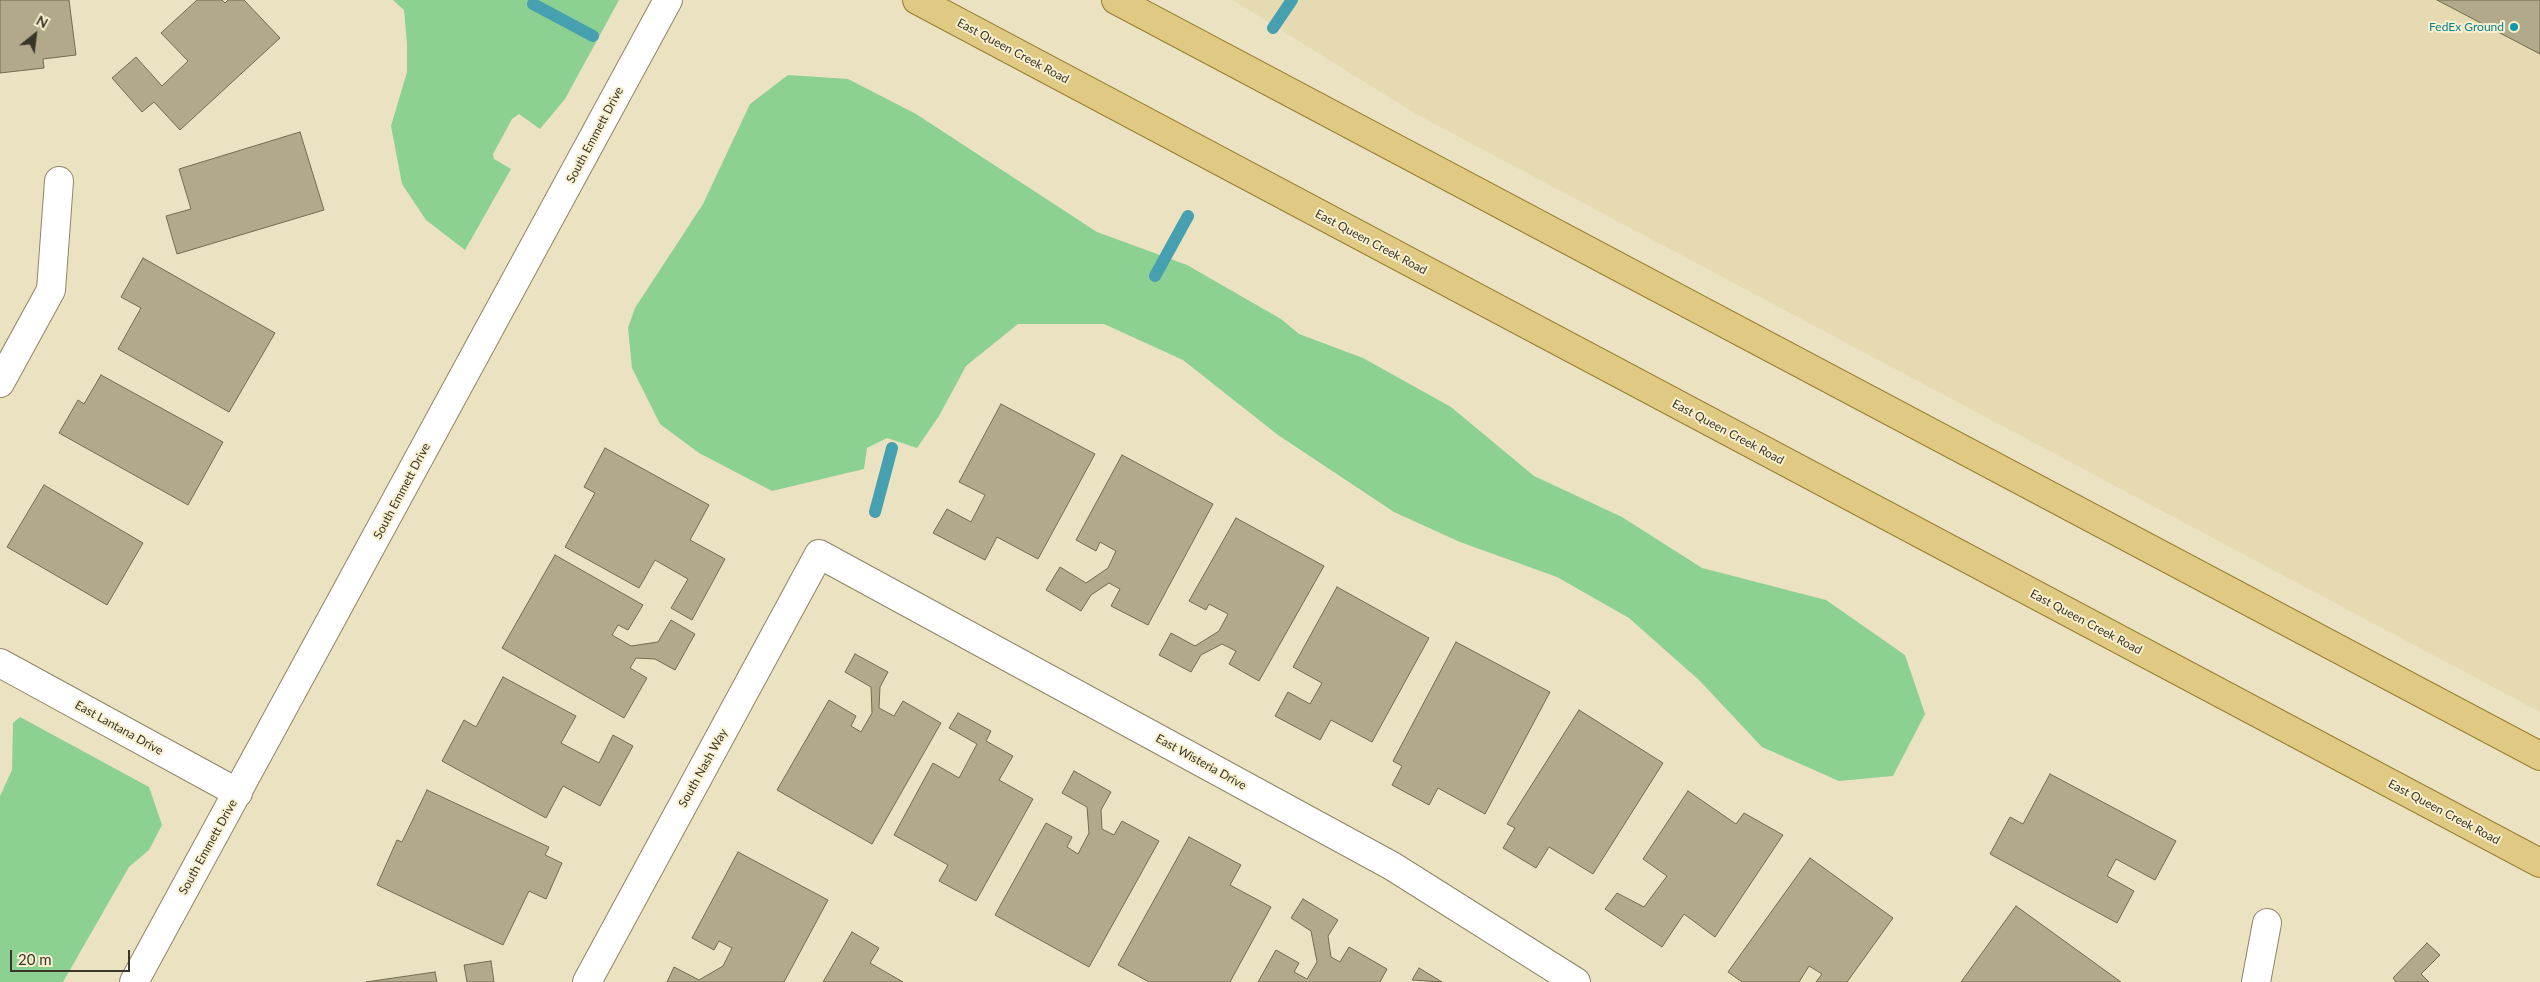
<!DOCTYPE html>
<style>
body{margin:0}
#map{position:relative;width:2540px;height:982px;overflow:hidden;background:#ebe2c2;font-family:Lato,sans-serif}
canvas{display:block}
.north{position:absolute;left:10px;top:10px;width:50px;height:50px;-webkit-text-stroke:4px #f8f0cf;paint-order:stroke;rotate:29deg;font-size:14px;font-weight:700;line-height:20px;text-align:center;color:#393629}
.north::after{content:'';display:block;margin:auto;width:18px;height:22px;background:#393629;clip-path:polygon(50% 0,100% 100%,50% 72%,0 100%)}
.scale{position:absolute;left:10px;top:950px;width:120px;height:22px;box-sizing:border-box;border:2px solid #393629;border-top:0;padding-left:6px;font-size:15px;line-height:18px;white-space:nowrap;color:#393629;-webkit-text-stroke:4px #f8f0cf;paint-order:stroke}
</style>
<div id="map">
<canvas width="2540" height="982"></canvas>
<div class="north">N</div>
<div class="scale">20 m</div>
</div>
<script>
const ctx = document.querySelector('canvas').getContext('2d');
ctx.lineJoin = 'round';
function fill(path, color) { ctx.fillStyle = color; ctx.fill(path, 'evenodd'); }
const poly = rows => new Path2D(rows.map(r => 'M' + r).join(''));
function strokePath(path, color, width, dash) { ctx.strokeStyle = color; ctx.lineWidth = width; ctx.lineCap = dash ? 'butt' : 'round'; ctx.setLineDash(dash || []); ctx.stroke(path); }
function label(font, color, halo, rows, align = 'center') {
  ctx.font = font + ' Lato,sans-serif'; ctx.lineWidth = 4; ctx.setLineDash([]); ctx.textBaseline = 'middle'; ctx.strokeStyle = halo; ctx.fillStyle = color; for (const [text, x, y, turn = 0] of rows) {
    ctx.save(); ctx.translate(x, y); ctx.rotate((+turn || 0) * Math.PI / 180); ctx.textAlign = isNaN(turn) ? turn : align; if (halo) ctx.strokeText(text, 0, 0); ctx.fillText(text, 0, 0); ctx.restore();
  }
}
fill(poly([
 [1233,0,2540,0,2540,712,1416,114]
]), '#e5dab2');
fill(poly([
 [393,0,619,0,565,99,540,129,519,114,512,119,493,154,494,159,511,169,465,250,426,220,402,184,391,126,407,72,407,43,404,10],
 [788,75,848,79,916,114,1097,232,1187,265,1281,319,1299,334,1363,358,1451,407,1534,476,1622,517,1702,568,1826,600,1905,655,1925,714,1893,776,1839,781,1762,747,1699,680,1629,618,1557,577,1460,542,1394,512,1278,435,1183,360,1104,324,1018,324,966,366,939,416,917,448,887,438,867,448,864,469,772,491,699,453,660,424,632,368,628,328,635,308,703,204,750,104],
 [20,717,149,787,162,825,149,850,129,867,63,982,0,982,0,796,12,770,13,723]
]), '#8cd092');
strokePath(poly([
 [533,4,593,36],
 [1273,28,1292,0],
 [1155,276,1188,216],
 [875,512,892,448]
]), '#47a0b0', 12);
const building = poly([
 [0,0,69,0,76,55,43,59,44,68,0,73,0,0],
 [197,0,222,0,225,3,228,0,244,0,280,38,180,130,154,102,142,112,112,78,136,57,162,86,188,61,161,33,197,0],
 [2437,0,2540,0,2540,54,2437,0],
 [300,132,324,210,177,254,166,216,191,209,179,169,300,132],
 [143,258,275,333,229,412,118,349,141,308,121,297,143,258],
 [101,375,223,442,188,505,59,433,78,400,84,404,101,375],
 [1001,404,1095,454,1038,559,997,537,985,560,933,533,947,509,971,522,985,495,959,482,1001,404],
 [605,448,709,505,690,540,725,559,692,620,671,608,688,579,655,560,639,588,565,547,595,493,584,487,605,448],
 [1122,455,1213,504,1148,625,1111,606,1120,589,1109,583,1091,595,1081,611,1046,590,1060,567,1086,583,1108,568,1116,551,1100,542,1096,551,1076,540,1122,455],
 [44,485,143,543,107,605,7,547,44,485],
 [1236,518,1324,566,1259,681,1229,664,1236,651,1222,644,1201,655,1191,672,1159,655,1171,633,1195,646,1219,631,1228,614,1209,604,1206,610,1189,601,1236,518],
 [555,555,643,605,628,630,618,625,612,635,631,646,658,642,671,620,695,634,675,670,655,659,636,658,630,668,647,678,624,718,502,648,555,555],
 [1337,587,1429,638,1372,742,1331,720,1320,740,1275,716,1288,692,1310,704,1322,683,1293,667,1337,587],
 [1456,642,1550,692,1485,814,1438,788,1429,805,1392,785,1402,766,1393,761,1456,642],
 [855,654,888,672,880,687,879,708,894,716,903,701,941,723,872,844,777,790,829,700,856,716,851,726,861,732,872,713,871,687,845,672,855,654],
 [503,677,576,716,561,743,599,763,613,735,633,746,600,806,563,786,546,818,442,761,464,720,476,727,503,677],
 [1579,710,1663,763,1593,874,1549,847,1536,868,1503,848,1515,828,1507,824,1579,710],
 [958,713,991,731,986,741,1013,756,999,780,1033,799,976,901,939,881,948,865,894,835,933,763,959,778,977,744,949,728,958,713],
 [1074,771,1111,792,1101,810,1102,829,1114,835,1122,821,1159,841,1089,967,995,915,1046,823,1072,837,1067,847,1078,854,1089,833,1087,807,1062,793,1074,771],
 [2050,774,2176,841,2155,880,2116,859,2107,876,2134,891,2117,923,1990,854,2010,817,2023,824,2050,774],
 [427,790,549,847,545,855,562,863,546,899,529,891,503,945,377,885,397,840,402,842,427,790],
 [1688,791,1736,824,1744,813,1783,835,1715,937,1684,914,1662,947,1605,909,1617,893,1644,907,1667,876,1643,859,1688,791],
 [1189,837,1241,865,1230,885,1271,907,1230,982,1149,982,1118,965,1189,837],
 [738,852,828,900,784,982,667,982,674,967,699,980,723,966,732,948,719,941,714,950,692,938,738,852],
 [1810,858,1893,918,1847,982,1816,982,1822,974,1809,966,1799,982,1742,982,1728,972,1810,858],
 [1303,899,1338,920,1328,936,1331,957,1340,962,1349,947,1387,969,1380,982,1258,982,1276,950,1299,963,1294,972,1307,979,1317,962,1311,931,1291,918,1303,899],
 [2016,906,2121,982,1961,982,2016,906],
 [852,932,879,948,870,963,903,982,823,982,852,932],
 [2427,943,2440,955,2421,974,2429,982,2396,982,2393,978,2427,943],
 [491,961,494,982,467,982,464,965,491,961],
 [1419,968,1442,982,1412,980,1419,968],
 [435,972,437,982,366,982,435,972]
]);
fill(building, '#b1a98a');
strokePath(building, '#736b4e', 1);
const minor = poly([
 [0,383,51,290,59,181],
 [0,663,238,793],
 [134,982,668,0],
 [587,982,819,554,1392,866,1576,982],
 [2256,982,2267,923]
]);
const primary = poly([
 [917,0,2540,863],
 [1116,0,2540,756]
]);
strokePath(minor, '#8d8567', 30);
strokePath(primary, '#977e2e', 30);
strokePath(minor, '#fff', 28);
strokePath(primary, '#dfc983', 28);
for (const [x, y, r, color] of [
 [2514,27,5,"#0f9aa8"]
]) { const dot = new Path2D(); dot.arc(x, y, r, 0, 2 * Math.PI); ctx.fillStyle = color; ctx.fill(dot); strokePath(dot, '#f8f0cf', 2); }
label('12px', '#0d838f', '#f8f0cf', [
 ["FedEx Ground",2504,27]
], 'right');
label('12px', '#393629', '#f8f0cf', [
 ["East Queen Creek Road",1013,51,28],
 ["South Emmett Drive",595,135,-62],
 ["East Queen Creek Road",1371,242,28],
 ["East Queen Creek Road",1728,432,28],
 ["South Emmett Drive",402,491,-62],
 ["East Queen Creek Road",2086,622,28],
 ["East Lantana Drive",119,728,29],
 ["East Wisteria Drive",1201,762,29],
 ["South Nash Way",703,768,-61],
 ["East Queen Creek Road",2444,812,28],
 ["South Emmett Drive",208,847,-61]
]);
</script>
